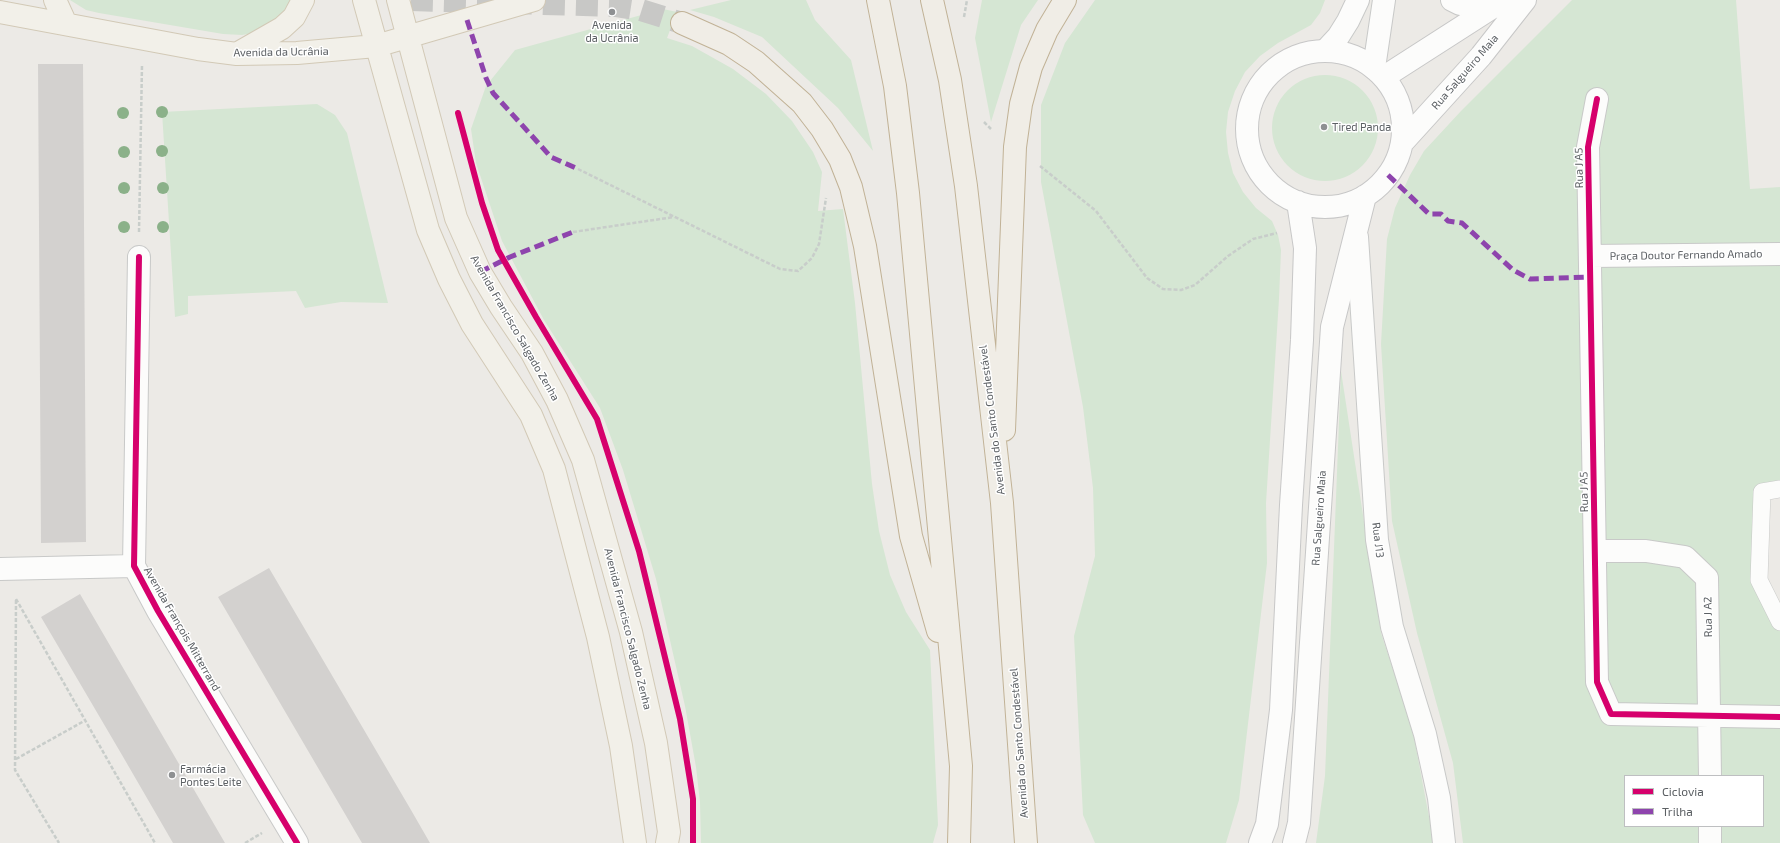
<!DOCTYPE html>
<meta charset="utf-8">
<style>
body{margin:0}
#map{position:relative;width:1780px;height:843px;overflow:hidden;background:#eceae6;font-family:"Exo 2",sans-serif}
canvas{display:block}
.legend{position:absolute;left:1624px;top:775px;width:140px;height:52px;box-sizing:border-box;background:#fff;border:1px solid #bebfc1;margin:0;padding:5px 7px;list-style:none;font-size:12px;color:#5c6064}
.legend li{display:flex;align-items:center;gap:8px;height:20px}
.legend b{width:20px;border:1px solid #bebfc1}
</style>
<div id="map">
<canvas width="1780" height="843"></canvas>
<ul class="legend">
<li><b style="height:5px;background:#d6006c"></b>Ciclovia</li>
<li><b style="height:5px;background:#8e44ad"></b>Trilha</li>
</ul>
</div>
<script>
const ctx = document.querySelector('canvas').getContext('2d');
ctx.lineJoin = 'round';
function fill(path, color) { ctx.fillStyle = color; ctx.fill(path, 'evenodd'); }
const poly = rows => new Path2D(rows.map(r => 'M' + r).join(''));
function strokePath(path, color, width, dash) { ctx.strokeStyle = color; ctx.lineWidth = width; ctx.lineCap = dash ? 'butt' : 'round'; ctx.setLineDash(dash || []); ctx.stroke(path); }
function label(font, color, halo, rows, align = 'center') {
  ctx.font = font + ' "Exo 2",sans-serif'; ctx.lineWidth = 3; ctx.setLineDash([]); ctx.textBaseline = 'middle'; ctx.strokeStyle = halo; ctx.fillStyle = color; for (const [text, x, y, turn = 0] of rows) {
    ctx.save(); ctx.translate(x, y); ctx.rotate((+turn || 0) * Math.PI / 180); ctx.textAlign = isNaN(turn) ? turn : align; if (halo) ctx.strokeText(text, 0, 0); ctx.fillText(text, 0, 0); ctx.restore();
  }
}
fill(poly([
 [70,0,290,0,287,8,275,21,259,32,242,35,223,34,99,13,86,10],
 [731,0,806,0,815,20,851,60,873,151,838,108,762,37,714,17,690,10],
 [982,0,1038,0,1021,25,991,122,975,38],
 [1095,0,1325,0,1320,13,1311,25,1278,43,1260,56,1245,72,1235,91,1228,112,1226,132,1228,153,1233,173,1243,192,1256,208,1272,221,1278,235,1281,250,1279,299,1266,503,1267,563,1239,800,1226,843,1095,843,1083,815,1074,636,1095,556,1093,488,1083,407,1041,182,1041,105,1065,43],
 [1572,0,1736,0,1750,189,1780,187,1780,489,1762,492,1759,580,1780,622,1780,843,1463,843,1453,763,1417,633,1392,521,1381,344,1387,239,1395,208,1410,175,1424,151,1461,111],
 [1625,776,1763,776,1763,826,1625,826],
 [663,9,677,12,667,38,692,46,733,69,766,94,792,121,813,152,822,172,818,211,843,209,855,303,872,484,879,531,890,575,906,612,930,650,938,825,933,843,701,843,700,802,696,767,685,706,656,579,623,470,600,408,544,320,502,241,476,163,471,129,486,86,515,50],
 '1272 128a53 53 0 1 1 106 0a53 53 0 1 1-106 0Z',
 [317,104,335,115,347,133,388,303,341,302,305,308,296,291,188,296,188,314,175,317,162,112],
 [1341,371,1381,633,1412,727,1434,843,1316,843,1325,776]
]), '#d5e6d3');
fill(poly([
 [38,64,83,64,86,542,41,543],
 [269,568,411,810,430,843,362,843,218,597],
 [80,594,161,733,225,843,173,843,122,755,41,617]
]), '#d3d1cf');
strokePath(poly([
 [411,0,615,6,641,10,682,23]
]), '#c8c8c6', 22, [22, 11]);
const service = poly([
 [1780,489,1762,492,1759,580,1780,622]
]);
const minor = poly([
 [1597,99,1588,147,1597,682,1611,714,1780,717],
 [1591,256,1780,254],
 [139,257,134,566,158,611,297,843],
 [1595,551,1646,551,1685,557,1707,578,1710,776],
 [0,569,134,566],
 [1710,826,1710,843]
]);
const tertiary = poly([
 [1452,0,1460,4,1500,2],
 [1325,51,1338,37,1348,21,1358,0],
 [1374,68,1384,0],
 [1357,237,1377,540,1392,627,1425,734,1439,798,1444,843]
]);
const secondary = poly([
 '1247 129a78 78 0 1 1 156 0a78 78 0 1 1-156 0Z',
 [1384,77,1504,0],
 [1402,143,1481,56,1525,0],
 [1260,843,1267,824,1281,710,1291,505,1302,340,1305,248,1298,202],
 [1294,843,1299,823,1332,327,1365,196]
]);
const primary = poly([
 [55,0,66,24],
 [364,0,428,230,449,279,472,324,531,415,554,469,598,637,621,746,635,843],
 [398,0,456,218,480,272,501,307,532,353,557,400,583,460,631,632,656,743,669,832,667,843],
 [0,12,198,49,237,54,297,53,376,46,534,0],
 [240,52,282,28,294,17,303,0]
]);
const trunk = poly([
 [878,0,895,86,908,193,961,766,959,843],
 [932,0,950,80,966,186,1002,503,1026,843],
 [682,23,729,44,756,62,802,103,822,129,840,159,851,187,865,246,911,536,938,631],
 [1004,430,1015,147,1021,104,1031,67,1047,30,1065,0]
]);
strokePath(service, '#c8c9c8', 18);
strokePath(minor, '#c8c9c8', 24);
strokePath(tertiary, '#c8c9c8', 24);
strokePath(secondary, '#c7c7c7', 24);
strokePath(primary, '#d2c9b6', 24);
strokePath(trunk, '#c1b296', 24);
strokePath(poly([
 [964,17,967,0],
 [984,122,991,129],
 [1040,166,1096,211,1147,278,1163,289,1181,290,1195,285,1228,256,1253,239,1277,233],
 [578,169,780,269,798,271,812,258,819,244,826,198],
 [139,232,142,65],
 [573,232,674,217],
 [16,599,155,843],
 [16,600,15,770,59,843],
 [16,759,86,720],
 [245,843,262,833]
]), '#c8cdca', 2.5, [4, 2]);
strokePath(service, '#fcfcfb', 17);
strokePath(minor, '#fcfcfb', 22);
strokePath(tertiary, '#fcfcfb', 22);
strokePath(secondary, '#fcfcfb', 22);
strokePath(primary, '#f2f0e9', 22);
strokePath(trunk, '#f0ede6', 22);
strokePath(poly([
 [467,20,486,78,493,93,551,157,578,169],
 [1388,175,1429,214,1441,214,1448,221,1462,223,1513,270,1530,279,1592,277],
 [480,272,510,257,573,232]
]), '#8e44ad', 5, [10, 5]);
strokePath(poly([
 [1597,99,1588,147,1597,682,1611,714,1780,717],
 [458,113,482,203,498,250,536,317,597,419,639,551,680,719,693,799,693,843],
 [139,257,134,566,158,611,297,843]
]), '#d6006c', 6);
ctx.fillStyle = '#8bb189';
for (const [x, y] of [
 [162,112],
 [123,113],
 [162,151],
 [124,152],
 [124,188],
 [163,188],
 [124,227],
 [163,227]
]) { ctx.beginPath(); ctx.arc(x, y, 6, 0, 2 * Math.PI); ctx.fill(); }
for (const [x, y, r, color] of [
 [612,12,4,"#8e9092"],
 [1324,127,4,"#8e9092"],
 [172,775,4,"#8e9092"]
]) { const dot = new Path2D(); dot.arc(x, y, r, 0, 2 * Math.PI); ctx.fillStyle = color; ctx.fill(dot); strokePath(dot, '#fff', 1.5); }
label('11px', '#5c6064', '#fff', [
 ["Avenida",612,25,"center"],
 ["da Ucrânia",612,38,"center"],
 ["Tired Panda",1332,127],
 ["Farmácia",180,769],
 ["Pontes Leite",180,782]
], 'left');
label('11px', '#5c6064', '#fff', [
 ["Avenida da Ucrânia",281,52,-1],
 ["Rua Salgueiro Maia",1465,72,-49],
 ["Rua J A5",1579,168,-91],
 ["Praça Doutor Fernando Amado",1686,255,-1],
 ["Avenida Francisco Salgado Zenha",515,328,60],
 ["Avenida do Santo Condestável",992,420,-97],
 ["Rua J A5",1584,492,-91],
 ["Rua Salgueiro Maia",1319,518,-86],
 ["Rua J13",1378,540,83],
 ["Rua J A2",1708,617,-91],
 ["Avenida François Mitterrand",182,629,60],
 ["Avenida Francisco Salgado Zenha",628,629,76],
 ["Avenida do Santo Condestável",1019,743,-94]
]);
</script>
